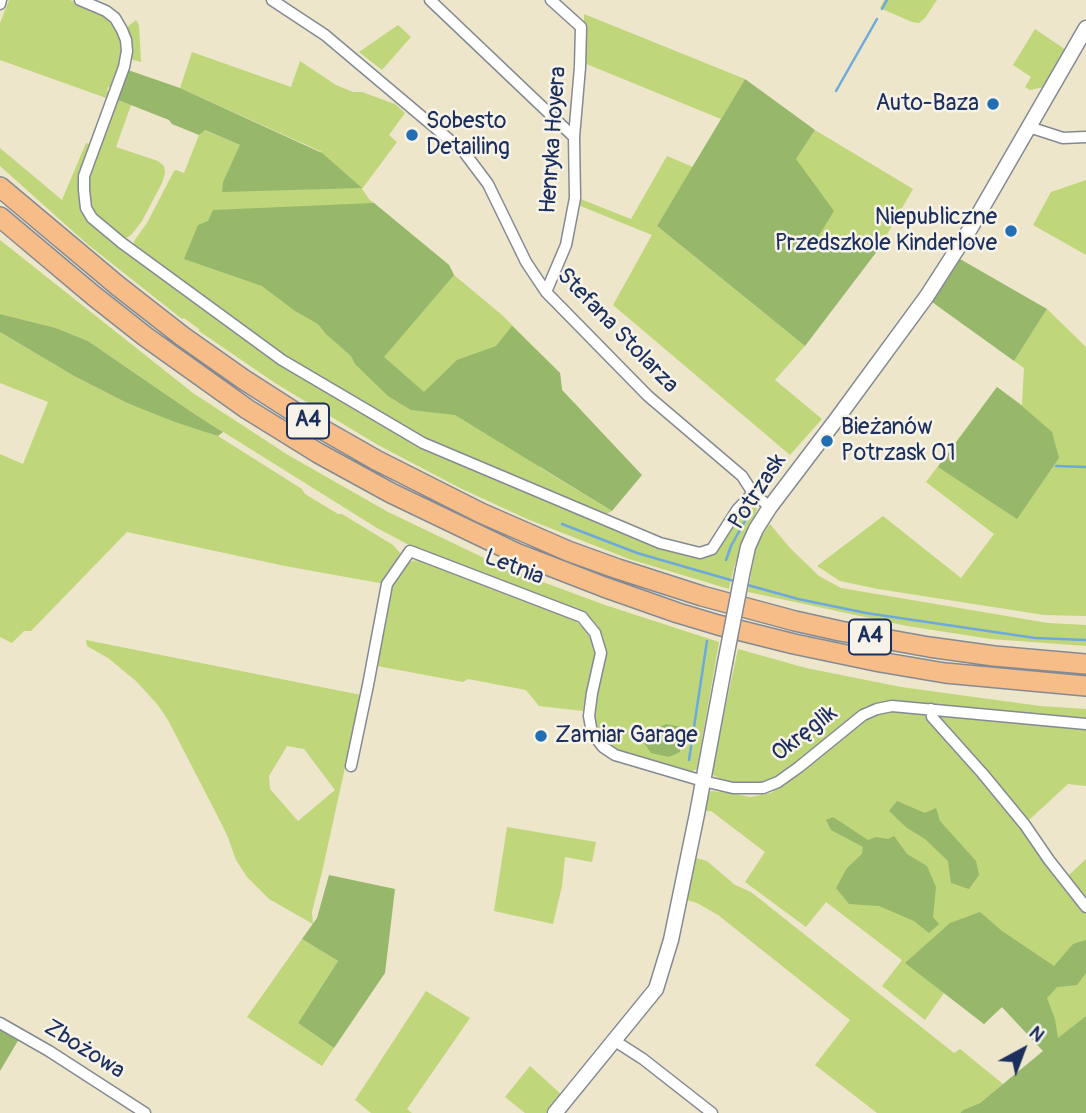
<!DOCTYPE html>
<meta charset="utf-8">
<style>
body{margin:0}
#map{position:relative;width:1086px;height:1113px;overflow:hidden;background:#ede6ca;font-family:Pangolin,sans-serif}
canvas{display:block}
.north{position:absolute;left:988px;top:1015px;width:70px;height:70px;-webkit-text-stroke:5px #f7f3e8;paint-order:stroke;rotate:41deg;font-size:19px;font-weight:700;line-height:28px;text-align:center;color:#1b2f5e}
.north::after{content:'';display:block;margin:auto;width:24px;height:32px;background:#1b2f5e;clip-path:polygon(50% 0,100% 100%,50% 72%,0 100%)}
</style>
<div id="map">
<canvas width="1086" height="1113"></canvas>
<div class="north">N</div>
</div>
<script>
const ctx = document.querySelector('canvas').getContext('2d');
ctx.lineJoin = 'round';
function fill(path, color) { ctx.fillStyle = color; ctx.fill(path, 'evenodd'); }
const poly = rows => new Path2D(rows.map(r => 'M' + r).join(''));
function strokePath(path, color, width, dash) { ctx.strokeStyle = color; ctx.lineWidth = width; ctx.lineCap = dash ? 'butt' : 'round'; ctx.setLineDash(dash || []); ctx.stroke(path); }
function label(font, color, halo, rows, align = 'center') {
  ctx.font = font + ' Pangolin,sans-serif'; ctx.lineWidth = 5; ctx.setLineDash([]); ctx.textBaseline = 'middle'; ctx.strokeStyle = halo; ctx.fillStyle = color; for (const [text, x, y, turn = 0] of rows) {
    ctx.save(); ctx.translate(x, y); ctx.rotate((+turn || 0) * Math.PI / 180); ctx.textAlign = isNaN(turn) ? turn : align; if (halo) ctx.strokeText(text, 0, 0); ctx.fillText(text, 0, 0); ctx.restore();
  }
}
fill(poly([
 [9,0,70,0,102,13,109,19,118,31,122,44,123,58,113,88,108,87,107,91,112,92,109,99,0,60,0,23],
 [884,0,937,0,925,18,919,23,912,22,880,8],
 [584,14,745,79,721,119,584,63],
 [136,20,139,25,141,62,130,59,126,28],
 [398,25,411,37,382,70,359,52],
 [1035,29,1066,50,1044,87,1030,90,1025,87,1031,77,1013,65],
 [192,52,291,87,300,61,336,85,353,92,362,92,395,104,405,113,389,135,397,142,362,189,369,199,449,265,454,275,502,315,560,373,562,390,582,411,539,467,612,511,604,515,417,438,406,427,374,408,367,407,284,357,136,249,134,245,134,241,147,223,174,171,176,170,184,173,199,135,204,130,240,145,322,152,180,88],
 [120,94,118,100,131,105,116,147,158,161,164,166,165,173,162,183,142,221,132,234,125,239,99,218,93,209,89,200,87,178],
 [815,130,913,189,878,250,813,245,796,159],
 [86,143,91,145,78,184,80,202,228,324,423,447,622,533,698,555,708,556,715,554,745,508,749,504,754,504,757,509,755,515,734,567,729,589,629,559,527,519,460,488,378,445,275,383,199,331,199,329,184,318,182,319,86,243,0,166,0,148,62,200],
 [667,156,693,167,657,226,805,346,775,380,822,419,790,455,613,305,652,235,578,205,578,198,631,219],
 [1086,180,1086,255,1033,225,1051,192],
 [0,240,193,393,288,455,388,512,505,568,605,605,719,642,697,769,687,773,616,751,600,738,593,719,593,706,605,650,602,634,597,625,585,616,549,600,409,545,377,528,193,413,88,341,56,328,0,314],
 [1047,309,1086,347,1086,616,1044,615,878,589,840,581,817,566,883,516,961,578,994,534,926,482,997,387,1022,405,1024,368,1014,361],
 [0,332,74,376,127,403,218,436,302,489,305,494,338,514,342,514,393,545,400,553,400,559,388,572,385,584,285,566,127,532,31,631,24,631,12,643,0,637,0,454,23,464,48,402,0,383],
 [770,524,790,548,819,576,841,588,1048,623,1086,625,1086,646,991,639,907,626,748,592,757,542],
 [419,559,562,613,575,620,587,632,595,647,596,659,583,711,539,706,526,690,468,679,463,682,377,666,392,581,407,563],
 [86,640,361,695,322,872,312,912,313,924,269,899,247,877,236,860,227,835,216,813,168,720,157,704,136,681,108,658,87,646],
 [287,746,304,749,335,790,298,821,270,789,269,776],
 [738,649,806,668,901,687,1040,706,1086,709,1086,721,891,702,866,706,793,766,770,782,752,784,727,782,711,774],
 [892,708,922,711,932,725,962,754,1086,910,1086,1016,1043,1051,1002,1007,984,1024,944,993,925,1020,882,986,902,960,826,902,806,927,745,882,765,852,711,811,705,811,708,796,711,791,729,793,750,797,771,793,876,711],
 [940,713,1086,729,1086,786,1068,784,1028,821,937,717],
 [507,827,596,842,592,862,565,857,562,886,553,924,494,911],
 [696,858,707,861,735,885,751,892,954,1053,960,1049,1003,1084,980,1103,963,1110,960,1113,877,1113,815,1065,850,1020,718,915,697,903,687,900],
 [1086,859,1086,900,1068,876],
 [302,939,338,961,298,1023,334,1048,322,1066,247,1017],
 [426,991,470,1018,407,1109,412,1113,371,1113,355,1100],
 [530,1066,562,1095,546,1113,525,1113,505,1097]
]), '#bfd67b');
fill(poly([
 [128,70,180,88,322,153,362,188,222,192,223,182,240,145,205,130,199,135,172,124,169,120,118,100],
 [745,79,815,130,796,159,834,211,813,245,878,250,805,346,657,226],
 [374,203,449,265,454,275,384,357,424,392,457,360,496,346,512,326,560,373,562,390,642,475,612,511,455,415,411,410,388,396,355,364,351,356,326,334,318,324,295,311,262,286,184,259,198,225,208,221,213,210],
 [960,259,1047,309,1014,361,932,302],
 [0,314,56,328,88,341,193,413,223,432,218,436,175,422,127,403,74,376,0,332],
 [997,387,1022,406,1052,432,1059,458,1017,519,938,467],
 [666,724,682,727,680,752,669,757,651,753,644,743,644,729,656,729],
 [897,801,925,813,936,808,940,821,976,861,979,875,969,889,951,883,948,861,925,839,907,828,889,811],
 [833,817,868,840,876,837,888,839,894,836,907,854,927,866,936,887,933,917,939,924,929,933,914,921,879,906,849,904,836,888,847,868,862,854,863,847,831,830,826,820],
 [329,875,395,889,385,973,334,1048,298,1023,338,961,302,939,317,918],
 [980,912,1002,931,1054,966,1073,944,1086,940,1086,973,1077,985,1057,987,1047,998,1055,1019,1058,1038,1086,1016,1086,1113,960,1113,963,1110,980,1103,1043,1051,1002,1007,984,1024,905,963,950,923],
 [0,1027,19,1039,0,1071]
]), '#97b76b');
strokePath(poly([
 [882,9,887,0],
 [836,91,877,19],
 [1056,466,1086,467],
 [562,524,637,553,734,581],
 [726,560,731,546,751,510],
 [744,584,798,599,866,613,1035,638,1086,640],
 [689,760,707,641]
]), '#6ea9de', 2.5);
const minor = poly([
 [80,0,106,11,115,18,122,30,126,40,127,51,124,67,84,176,84,190,86,208,92,218,122,243,282,360,423,443,660,543,700,553,712,549,737,510,753,493],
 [272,0,325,35,464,152,488,184,526,262,546,292,648,396,742,476,753,493,770,507],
 [430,0,574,137],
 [0,4,1,0],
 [1029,127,1063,138,1086,137],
 [546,292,566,245,575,198,574,137,580,67,581,27,551,0],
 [931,709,932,717,983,774,1025,825,1049,860,1086,907],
 [351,766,368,685,387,584,410,551,582,617,595,633,601,653,592,693,589,716,592,733,603,747,615,755,703,781,733,788,763,788,778,782,799,767,863,715,877,709,892,706,1086,724],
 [0,1023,49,1051,145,1113],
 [615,1041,643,1059,712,1113]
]);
const tertiary = poly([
 [743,570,748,547,756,529,770,507,836,420,927,296,970,229,1086,28],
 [555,1113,656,989,671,940,697,814,725,663]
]);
const motorway = poly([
 [0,187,118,286,182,336,243,379,313,424,376,460,481,513,568,551,618,569,702,596,795,621,840,631,929,647,994,656,1086,664],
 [0,217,94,296,146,337,247,409,318,453,391,493,516,553,604,587,678,613,718,625,794,644,880,662,945,673,1086,686]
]);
strokePath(minor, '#848a94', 13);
strokePath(tertiary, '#848a94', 17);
strokePath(motorway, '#848a94', 22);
strokePath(minor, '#fff', 10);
strokePath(tertiary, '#fff', 14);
strokePath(motorway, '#f7bd88', 19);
const tertiaryBridge = poly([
 [725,663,743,570]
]);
strokePath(tertiaryBridge, '#848a94', 17, []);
strokePath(tertiaryBridge, '#fff', 14);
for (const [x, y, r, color] of [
 [993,104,7,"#1f6fb2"],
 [412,135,7,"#1f6fb2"],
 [1011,231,7,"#1f6fb2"],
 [827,441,7,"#1f6fb2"],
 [541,736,7,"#1f6fb2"]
]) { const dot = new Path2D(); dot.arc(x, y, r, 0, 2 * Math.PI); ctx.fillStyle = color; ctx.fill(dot); strokePath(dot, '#f7f3e8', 2.5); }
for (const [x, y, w] of [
 [308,421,42],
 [870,637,42]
]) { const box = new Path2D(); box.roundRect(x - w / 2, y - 17.5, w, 35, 5); ctx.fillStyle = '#f7f3e8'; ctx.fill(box); strokePath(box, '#1b2f5e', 2); }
label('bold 21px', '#1b2f5e', null, [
 ["A4",308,421],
 ["A4",870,637]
]);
label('23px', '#1b2f5e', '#f7f3e8', [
 ["Auto-Baza",979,104,"right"],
 ["Sobesto",426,122],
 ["Detailing",426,148],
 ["Niepubliczne",997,218,"right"],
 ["Przedszkole Kinderlove",997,244,"right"],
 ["Bieżanów",841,428],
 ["Potrzask 01",841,454],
 ["Zamiar Garage",555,736]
], 'left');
label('23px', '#1b2f5e', '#f7f3e8', [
 ["Henryka Hoyera",554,140,-86],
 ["Stefana Stolarza",617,331,46],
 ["Potrzask",758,492,-57],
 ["Letnia",514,568,21],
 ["Okręglik",805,734,-38],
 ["Zbożowa",84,1050,32]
]);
</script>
